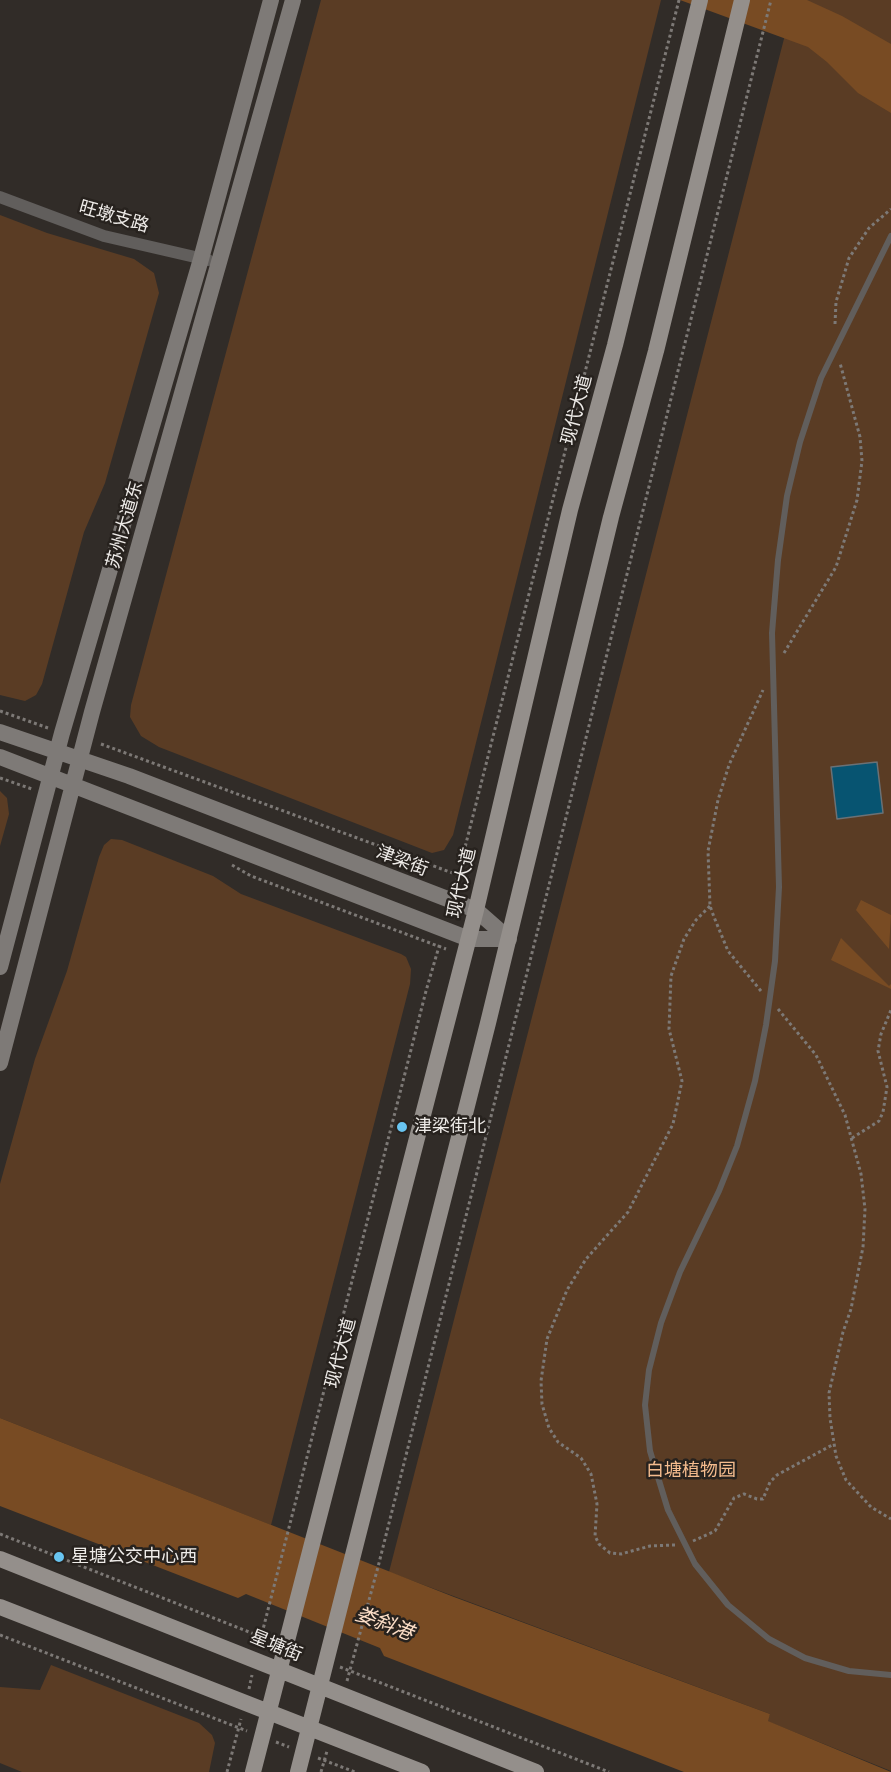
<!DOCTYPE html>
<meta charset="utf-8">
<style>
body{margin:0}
canvas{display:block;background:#312c28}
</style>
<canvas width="891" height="1772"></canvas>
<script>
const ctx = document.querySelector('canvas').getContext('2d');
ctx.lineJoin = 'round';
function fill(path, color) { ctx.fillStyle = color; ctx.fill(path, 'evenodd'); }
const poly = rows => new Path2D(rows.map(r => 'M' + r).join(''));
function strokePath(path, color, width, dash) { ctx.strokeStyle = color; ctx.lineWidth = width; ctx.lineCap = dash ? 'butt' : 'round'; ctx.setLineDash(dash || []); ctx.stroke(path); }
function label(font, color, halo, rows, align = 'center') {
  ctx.font = font + ' Figtree,"Noto Sans SC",sans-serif'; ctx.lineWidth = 5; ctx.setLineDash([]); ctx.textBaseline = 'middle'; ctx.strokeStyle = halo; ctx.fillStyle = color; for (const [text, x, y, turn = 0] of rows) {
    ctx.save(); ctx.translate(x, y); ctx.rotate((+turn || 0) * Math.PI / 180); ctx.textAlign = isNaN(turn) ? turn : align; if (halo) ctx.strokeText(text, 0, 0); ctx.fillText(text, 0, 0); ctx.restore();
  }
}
fill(poly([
 [321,0,661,0,453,835,444,850,432,853,159,747,141,736,130,717,131,705],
 [794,0,891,0,891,1771,767,1721,770,1714,389,1572],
 [0,215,47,233,134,259,154,273,159,293,105,483,84,532,42,684,36,695,25,701,0,695],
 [0,791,7,798,9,814,0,846],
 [111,839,122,840,213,876,241,894,401,954,406,957,411,969,410,984,271,1525,0,1418,0,1184,35,1059,67,971,99,857,104,845],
 [51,1665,199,1723,212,1735,215,1743,209,1772,22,1772,0,1763,0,1687,40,1690]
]), '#5a3c24');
fill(poly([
 [680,0,807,0,842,16,891,44,891,113,858,93,827,62,808,47],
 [861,900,891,915,889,949,856,910],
 [841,938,889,986,891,984,891,989,831,960],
 [0,1418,454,1597,770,1714,768,1721,891,1772,684,1772,384,1656,380,1648,246,1594,238,1598,0,1506]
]), '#784b23');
const building = poly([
 [877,762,883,813,837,819,831,767,877,762]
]);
fill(building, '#075471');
strokePath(building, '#6b7175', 1.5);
strokePath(poly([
 [835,324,836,302,849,258,869,228,891,209],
 [784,653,836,567,857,500,862,461,860,437,840,363],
 [0,711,48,728],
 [101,744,469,879],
 [0,778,32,789],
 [232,865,251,876,446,949],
 [455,887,679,0],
 [761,991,728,951,714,917,710,906,708,851,718,800,729,765,763,690],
 [778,1009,816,1055,845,1115,861,1174,865,1209,863,1247,851,1309,843,1332,829,1393,830,1418,836,1456,846,1480,871,1507,891,1519],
 [852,1138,879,1121,883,1112,887,1087,878,1051,881,1034,891,1010],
 [0,1534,272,1641],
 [693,1541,715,1531,734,1498,744,1494,757,1499,763,1499,770,1482,777,1475,834,1444],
 [675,1545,650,1546,621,1554,610,1553,599,1544,595,1536,597,1504,591,1474,581,1458,558,1442,549,1428,542,1404,541,1381,547,1339,567,1290,586,1259,628,1212,673,1124,682,1081,669,1029,671,976,684,939,696,920,710,906],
 [0,1635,247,1731],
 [259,1645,426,991,440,943],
 [340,1667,609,1772],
 [347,1681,378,1567,771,0],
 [249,1689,252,1675],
 [276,1742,289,1747],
 [318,1758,355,1772],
 [227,1772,241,1719],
 [321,1772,327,1751]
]), '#7d7976', 3, [3, 3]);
strokePath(poly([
 [891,236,821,378,800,442,787,496,778,560,772,633,779,887,775,961,766,1025,755,1081,737,1146,719,1191,680,1272,661,1323,649,1370,645,1405,650,1451,668,1510,695,1564,728,1605,769,1639,805,1658,849,1671,891,1675]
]), '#615e5c', 6);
strokePath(poly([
 [0,197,104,236,208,260]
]), '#615e5c', 12);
strokePath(poly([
 [0,732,129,776,476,910,509,939],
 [0,757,469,939,509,939],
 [0,967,62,733,201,259,271,0],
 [0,1063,92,712,293,0]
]), '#7e7a77', 16);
strokePath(poly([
 [0,1559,536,1772],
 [0,1607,422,1772],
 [253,1772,476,910,570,510,615,345,700,0],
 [298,1772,488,1023,611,517,656,351,742,0]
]), '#948f8b', 16);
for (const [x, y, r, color] of [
 [402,1127,6,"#68c4f0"],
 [59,1557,6,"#68c4f0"]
]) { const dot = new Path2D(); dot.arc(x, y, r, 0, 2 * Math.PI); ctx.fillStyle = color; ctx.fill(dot); strokePath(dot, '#27221e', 2); }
label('18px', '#eeebe8', '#27221e', [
 ["旺墩支路",114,217,16],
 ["现代大道",577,410,-75],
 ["苏州大道东",125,525,-74],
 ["津梁街",402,861,21],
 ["现代大道",462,883,-77],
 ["现代大道",341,1353,-75],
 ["星塘街",276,1646,22]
]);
label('18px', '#eeebe8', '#27221e', [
 ["津梁街北",414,1127],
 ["星塘公交中心西",71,1557]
], 'left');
label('18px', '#f5bc8e', '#27221e', [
 ["白塘植物园",691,1471]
]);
label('italic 20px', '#fcdec7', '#27221e', [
 ["娄斜港",384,1624,21]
]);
</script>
